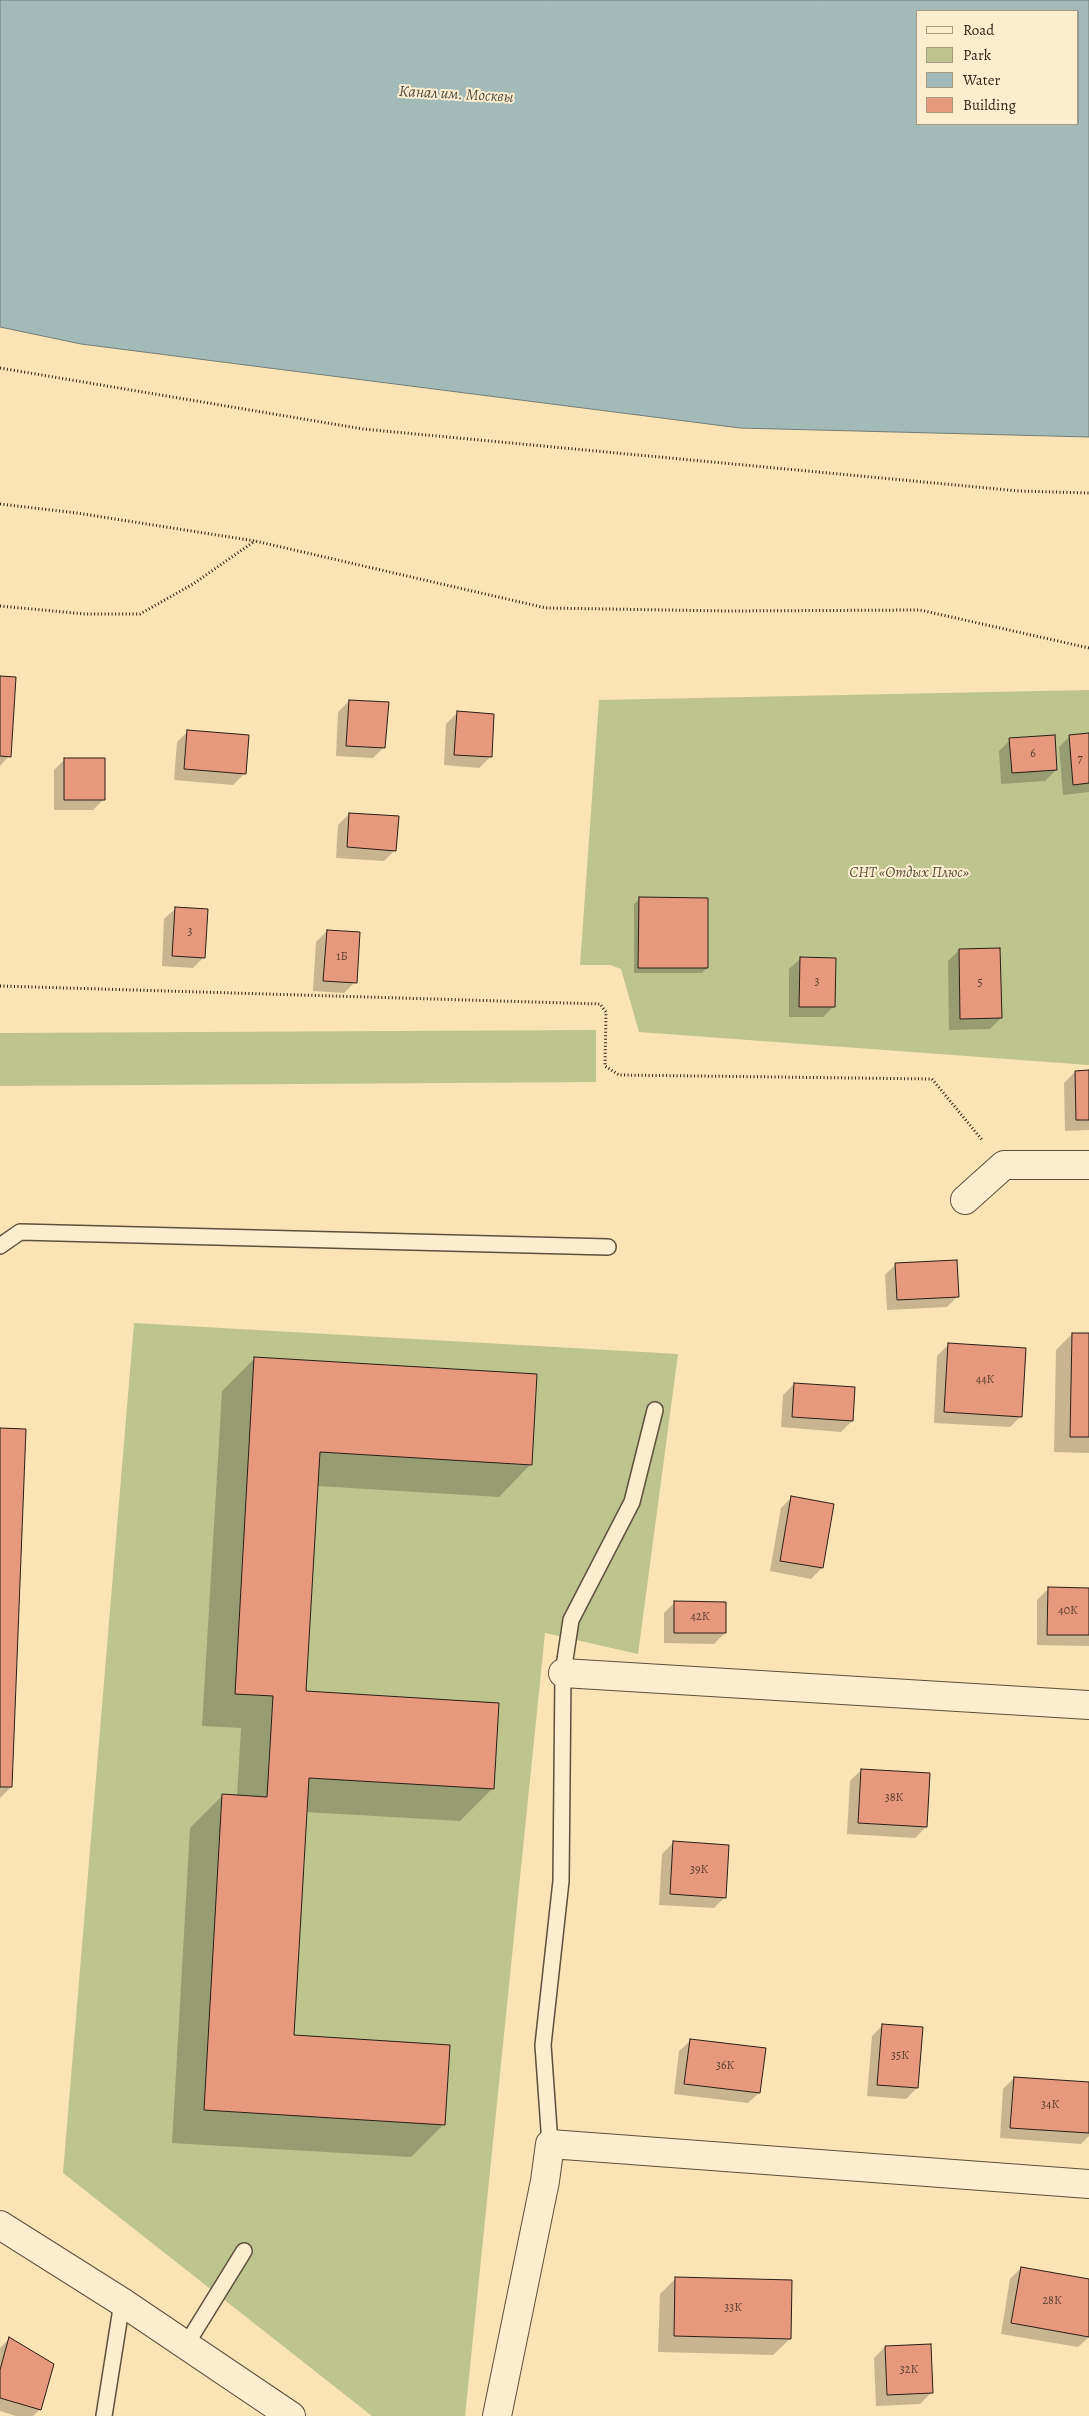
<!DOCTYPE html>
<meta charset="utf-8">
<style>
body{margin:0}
#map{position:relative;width:1089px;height:2416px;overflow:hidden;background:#fae3b4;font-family:Alegreya,serif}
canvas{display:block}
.legend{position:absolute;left:916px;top:10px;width:162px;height:115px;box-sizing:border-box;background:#fcedce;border:1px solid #a89b84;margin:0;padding:6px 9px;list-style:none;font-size:15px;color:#291f15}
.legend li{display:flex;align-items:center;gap:10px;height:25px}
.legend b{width:25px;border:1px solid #a89b84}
</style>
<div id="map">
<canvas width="1089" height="2416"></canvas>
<ul class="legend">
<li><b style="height:6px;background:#fcedce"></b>Road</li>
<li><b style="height:14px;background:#bec48e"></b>Park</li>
<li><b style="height:14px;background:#a3bbb8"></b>Water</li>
<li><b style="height:14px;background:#e7997e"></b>Building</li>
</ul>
</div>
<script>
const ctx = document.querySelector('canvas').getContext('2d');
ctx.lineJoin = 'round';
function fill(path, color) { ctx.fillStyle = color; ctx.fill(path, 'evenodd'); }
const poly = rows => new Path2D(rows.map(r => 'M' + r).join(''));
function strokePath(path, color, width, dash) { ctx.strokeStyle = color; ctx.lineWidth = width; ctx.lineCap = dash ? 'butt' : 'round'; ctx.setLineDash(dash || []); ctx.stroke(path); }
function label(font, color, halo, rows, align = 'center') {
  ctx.font = font + ' Alegreya,serif'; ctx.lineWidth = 4; ctx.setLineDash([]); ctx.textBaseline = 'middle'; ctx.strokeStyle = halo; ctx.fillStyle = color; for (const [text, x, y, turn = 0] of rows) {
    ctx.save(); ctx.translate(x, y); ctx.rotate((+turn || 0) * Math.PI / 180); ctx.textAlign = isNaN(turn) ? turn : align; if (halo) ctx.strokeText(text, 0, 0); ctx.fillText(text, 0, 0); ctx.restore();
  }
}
fill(poly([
 [1089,690,1089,1065,639,1032,621,969,610,965,580,965,599,700],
 [596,1030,596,1082,0,1086,0,1033],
 [134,1323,678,1354,638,1654,545,1633,465,2416,372,2416,63,2173]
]), '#bec48e');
const water = poly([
 [0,0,1089,0,1089,437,740,428,81,344,0,327,0,0],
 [918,11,1078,11,1078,124,918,124,918,11]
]);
fill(water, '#a3bbb8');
strokePath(water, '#727d77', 1);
fill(poly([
 [0,677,9,756,0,766],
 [349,701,384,747,373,758,336,756,338,712],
 [457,713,490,757,479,768,444,765,446,724],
 [188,731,248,736,244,774,233,785,174,780,177,742],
 [1089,734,1089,792,1063,795,1059,747,1070,736],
 [1010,740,1056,770,1045,781,1001,784,999,751],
 [65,759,104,799,93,810,54,810,54,770],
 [349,814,395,850,384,861,336,858,338,825],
 [639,899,707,968,702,973,634,973,634,904],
 [175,909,204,957,193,968,162,966,164,919],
 [327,931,355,982,344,993,313,991,316,942],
 [959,950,1001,1018,990,1029,949,1030,948,961],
 [800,959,834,1006,823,1017,789,1017,789,969],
 [1075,1072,1089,1072,1089,1130,1065,1131,1064,1083],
 [896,1264,958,1296,947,1307,887,1310,885,1275],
 [1072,1334,1089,1334,1089,1453,1054,1452,1056,1350],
 [948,1345,1021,1416,1010,1427,934,1423,937,1356],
 [255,1358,531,1464,499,1497,317,1486,305,1693,493,1788,460,1821,306,1812,293,2036,444,2124,411,2157,172,2143,190,1828,223,1795,237,1796,241,1728,202,1726,222,1391],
 [794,1384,852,1421,841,1432,781,1427,783,1395],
 [0,1430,11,1787,0,1798],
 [792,1497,822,1568,811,1579,770,1571,781,1508],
 [1048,1589,1089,1589,1089,1646,1037,1645,1037,1600],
 [675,1602,725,1633,714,1644,664,1643,664,1613],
 [861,1770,929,1774,926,1827,915,1838,847,1834,850,1781],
 [673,1843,725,1897,714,1908,659,1905,662,1854],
 [883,2025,917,2088,906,2099,867,2096,872,2036],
 [690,2041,759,2093,748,2103,674,2094,679,2051],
 [1014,2078,1089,2083,1089,2136,1081,2144,1000,2138,1003,2089],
 [1021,2268,1089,2280,1089,2337,1078,2347,1001,2334,1010,2279],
 [676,2278,790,2339,773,2355,658,2352,660,2294],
 [10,2338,40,2409,33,2416,16,2416,0,2411,0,2348],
 [885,2347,931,2393,920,2404,876,2406,874,2358]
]), '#0003');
const building = poly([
 [0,676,16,677,11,757,0,756,0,676],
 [349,700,389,702,385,748,346,746,349,700],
 [457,711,494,714,492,757,454,755,457,711],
 [187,730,249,735,246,774,184,769,187,730],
 [1089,733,1089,783,1073,785,1069,735,1089,733],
 [1055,735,1057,770,1012,773,1009,738,1055,735],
 [64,758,105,758,105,800,64,800,64,758],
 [349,813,399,816,396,851,347,847,349,813],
 [639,897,708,898,708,968,638,968,639,897],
 [175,907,208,909,205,958,172,956,175,907],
 [327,930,360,932,357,983,323,981,327,930],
 [1000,948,1002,1018,960,1019,959,949,1000,948],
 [800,957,836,958,835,1007,799,1007,800,957],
 [1089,1070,1089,1120,1076,1120,1075,1071,1089,1070],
 [957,1260,959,1297,897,1300,895,1263,957,1260],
 [1072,1333,1089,1333,1089,1437,1070,1437,1072,1333],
 [948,1343,1026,1348,1022,1417,944,1412,948,1343],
 [254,1357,537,1374,532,1465,320,1452,306,1691,499,1703,494,1789,309,1778,294,2035,450,2045,445,2125,204,2110,222,1794,267,1797,273,1696,235,1694,254,1357],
 [794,1383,855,1387,853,1421,792,1417,794,1383],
 [0,1428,26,1429,12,1787,0,1787,0,1428],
 [791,1496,834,1504,823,1568,780,1561,791,1496],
 [1048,1587,1089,1588,1089,1635,1047,1635,1048,1587],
 [674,1601,726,1602,726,1633,674,1633,674,1601],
 [861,1769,930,1773,927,1827,858,1823,861,1769],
 [673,1841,729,1845,726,1898,670,1894,673,1841],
 [882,2024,923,2027,918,2088,877,2085,882,2024],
 [690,2039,766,2048,760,2093,684,2084,690,2039],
 [1014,2077,1089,2082,1089,2133,1010,2128,1014,2077],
 [1021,2267,1089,2279,1089,2337,1011,2323,1021,2267],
 [675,2277,792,2280,791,2339,674,2336,675,2277],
 [9,2337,54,2364,41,2410,0,2398,0,2370,9,2337],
 [931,2344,933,2393,887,2395,885,2346,931,2344]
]);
fill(building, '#e7997e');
strokePath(building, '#291f15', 1);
const lane = poly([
 [0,1246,20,1232,608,1247],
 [550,2144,543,2045,561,1881,563,1673,571,1620,632,1502,655,1410],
 [186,2345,244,2251],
 [104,2416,122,2302]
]);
const street = poly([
 [965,1200,1004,1165,1089,1165],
 [563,1673,1089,1705],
 [0,2225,122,2302,291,2416],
 [497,2416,545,2181,550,2144,1089,2184]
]);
strokePath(lane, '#5d503d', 18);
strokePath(street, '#5d503d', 30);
strokePath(poly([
 [0,368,363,429,1019,491,1089,493],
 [0,504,77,513,255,541,546,608,727,611,920,610,1089,648],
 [0,606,85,614,140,614,193,584,255,541],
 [0,986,600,1004,606,1012,605,1066,619,1075,932,1079,983,1141]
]), '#291f15', 3, [1, 2.5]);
strokePath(lane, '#fcedce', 15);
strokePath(street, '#fcedce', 28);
label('12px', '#583e2f', null, [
 ["6",1033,754],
 ["7",1080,759],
 ["3",190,932],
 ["1Б",342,957],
 ["3",817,982],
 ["5",980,983],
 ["44К",985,1380],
 ["40К",1068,1611],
 ["42К",700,1617],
 ["38К",894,1798],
 ["39К",699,1870],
 ["35К",900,2056],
 ["36К",725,2066],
 ["34К",1050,2105],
 ["28К",1052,2301],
 ["33К",733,2308],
 ["32К",909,2370]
]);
label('italic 15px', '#565139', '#fcedce', [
 ["СНТ «Отдых Плюс»",909,873]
]);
label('italic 16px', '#4e4e46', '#fcedce', [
 ["Канал им. Москвы",456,95,3]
]);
</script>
